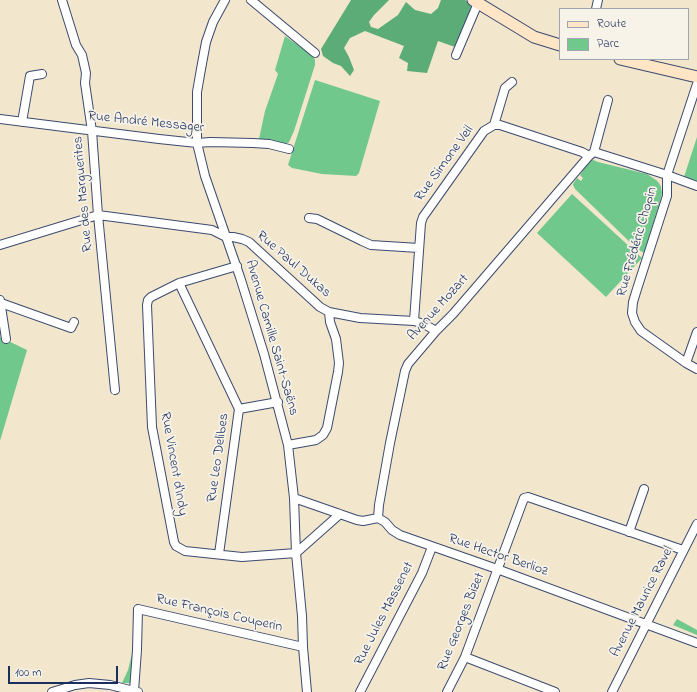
<!DOCTYPE html>
<meta charset="utf-8">
<style>
body{margin:0}
#map{position:relative;width:697px;height:692px;overflow:hidden;background:#f2e6cd;font-family:"Indie Flower",sans-serif}
canvas{display:block}
.legend{position:absolute;left:559px;top:8px;width:130px;height:52px;box-sizing:border-box;background:#f7f3e8;border:1px solid #9fa5b1;margin:0;padding:5px 7px;list-style:none;font-size:12px;color:#1b2f5e}
.legend li{display:flex;align-items:center;gap:8px;height:20px}
.legend b{width:20px;border:1px solid #9fa5b1}
.scale{position:absolute;left:8px;top:666px;width:110px;height:18px;box-sizing:border-box;border:2px solid #1b2f5e;border-top:0;padding-left:5px;font-size:12px;line-height:14px;white-space:nowrap;color:#1b2f5e;-webkit-text-stroke:3px #f7f3e8;paint-order:stroke}
</style>
<div id="map">
<canvas width="697" height="692"></canvas>
<ul class="legend">
<li><b style="height:5px;background:#fde5c5"></b>Route</li>
<li><b style="height:11px;background:#71c88d"></b>Parc</li>
</ul>
<div class="scale">100 m</div>
</div>
<script>
const ctx = document.querySelector('canvas').getContext('2d');
ctx.lineJoin = 'round';
function fill(path, color) { ctx.fillStyle = color; ctx.fill(path, 'evenodd'); }
const poly = rows => new Path2D(rows.map(r => 'M' + r).join(''));
function strokePath(path, color, width, dash) { ctx.strokeStyle = color; ctx.lineWidth = width; ctx.lineCap = dash ? 'butt' : 'round'; ctx.setLineDash(dash || []); ctx.stroke(path); }
function label(font, color, halo, rows, align = 'center') {
  ctx.font = font + ' "Indie Flower",sans-serif'; ctx.lineWidth = 3.5; ctx.setLineDash([]); ctx.textBaseline = 'middle'; ctx.strokeStyle = halo; ctx.fillStyle = color; for (const [text, x, y, turn = 0] of rows) {
    ctx.save(); ctx.translate(x, y); ctx.rotate((+turn || 0) * Math.PI / 180); ctx.textAlign = isNaN(turn) ? turn : align; if (halo) ctx.strokeText(text, 0, 0); ctx.fillText(text, 0, 0); ctx.restore();
  }
}
fill(poly([
 [285,36,313,56,315,60,315,65,294,131,289,142,286,144,259,139,265,111,278,74,275,70],
 [315,80,380,101,359,173,356,176,322,174,292,168,288,165],
 [697,137,697,181,684,177],
 [591,159,598,162,647,174,656,180,659,183,661,187,662,193,661,198,644,253,637,249,575,189,573,185,573,184,577,178,581,181,583,178,580,175],
 [572,194,642,258,606,297,537,233],
 [0,337,27,350,0,441],
 [677,619,697,630,697,635,673,625],
 [133,650,133,658,130,683,122,683,128,670]
]), '#71c88d');
fill(poly([
 [351,0,389,0,374,15,369,22,371,27,378,29,398,15,406,2,415,10,431,14,438,8,441,0,465,0,472,5,455,47,438,41,427,73,407,71,408,63,399,58,404,46,365,31,350,38,344,48,349,57,354,70,350,76,341,66,333,63,323,56,321,49]
]), '#5cac78');
const street = poly([
 [62,0,76,45,82,55,86,73,85,83,92,131,98,215,115,390],
 [225,0,213,22,206,42,201,69,197,92,197,143,205,176,240,277,264,354,288,445,294,498,296,553,302,616,303,647,307,692],
 [251,0,315,53],
 [596,9,598,0],
 [456,55,478,3],
 [697,84,667,175,667,196,637,289,633,302,632,313,635,322,641,331,686,363,697,369],
 [0,119,159,139,197,143,210,142,253,143,269,144,289,149],
 [22,122,30,76,42,74],
 [494,125,505,88,512,82],
 [594,152,667,175,697,186],
 [594,152,608,100],
 [309,218,317,219,362,241,371,245,419,248],
 [0,245,98,215,212,230,226,237,233,237,242,239,249,242,320,307,329,312,360,318,414,321,424,324,436,331],
 [237,266,179,283,151,297,148,300,147,305,152,427,174,542,176,546,185,551,242,557,296,553,340,514],
 [179,283,239,409,219,554],
 [0,300,6,339],
 [1,303,71,328,74,322],
 [414,321,421,223,423,217,484,131,494,125,500,125,582,152,589,156],
 [686,363,697,332],
 [239,409,278,402],
 [288,445,316,440,323,435,327,428,338,372,339,363,336,339,330,322,329,312],
 [294,498,357,520,363,521,378,518,385,522,392,530,400,535,497,569,697,643],
 [378,518,379,505,390,443,405,371,408,364,436,331,453,314,589,156,594,152],
 [629,532,644,489],
 [465,657,555,692],
 [134,691,137,650,138,609,303,647],
 [52,692,75,685,89,683,110,685,138,692],
 [360,692,422,573,432,547],
 [447,692,465,657,524,498,528,497,683,550],
 [612,692,697,524]
]);
const secondary = poly([
 [473,0,534,37,560,45],
 [620,59,697,77]
]);
strokePath(street, '#3b4a6f', 10);
strokePath(secondary, '#3b4a6f', 13);
strokePath(street, '#fff', 8);
strokePath(secondary, '#fde5c5', 11);
label('14px', '#1b2f5e', '#f7f3e8', [
 ["Rue André Messager",146,123,6],
 ["Rue Simone Veil",445,164,-54],
 ["Rue des Marguerites",84,194,-95],
 ["Rue Frédéric Chopin",638,242,-74],
 ["Rue Paul Dukas",293,265,41],
 ["Avenue Mozart",439,308,-48],
 ["Avenue Camille Saint-Saëns",271,338,74],
 ["Rue Leo Delibes",219,458,-82],
 ["Rue Vincent d'Indy",173,464,80],
 ["Rue Hector Berlioz",498,556,19],
 ["Avenue Maurice Ravel",643,602,-63],
 ["Rue François Couperin",219,614,13],
 ["Rue Jules Massenet",385,614,-63],
 ["Rue Georges Bizet",462,622,-68]
]);
</script>
